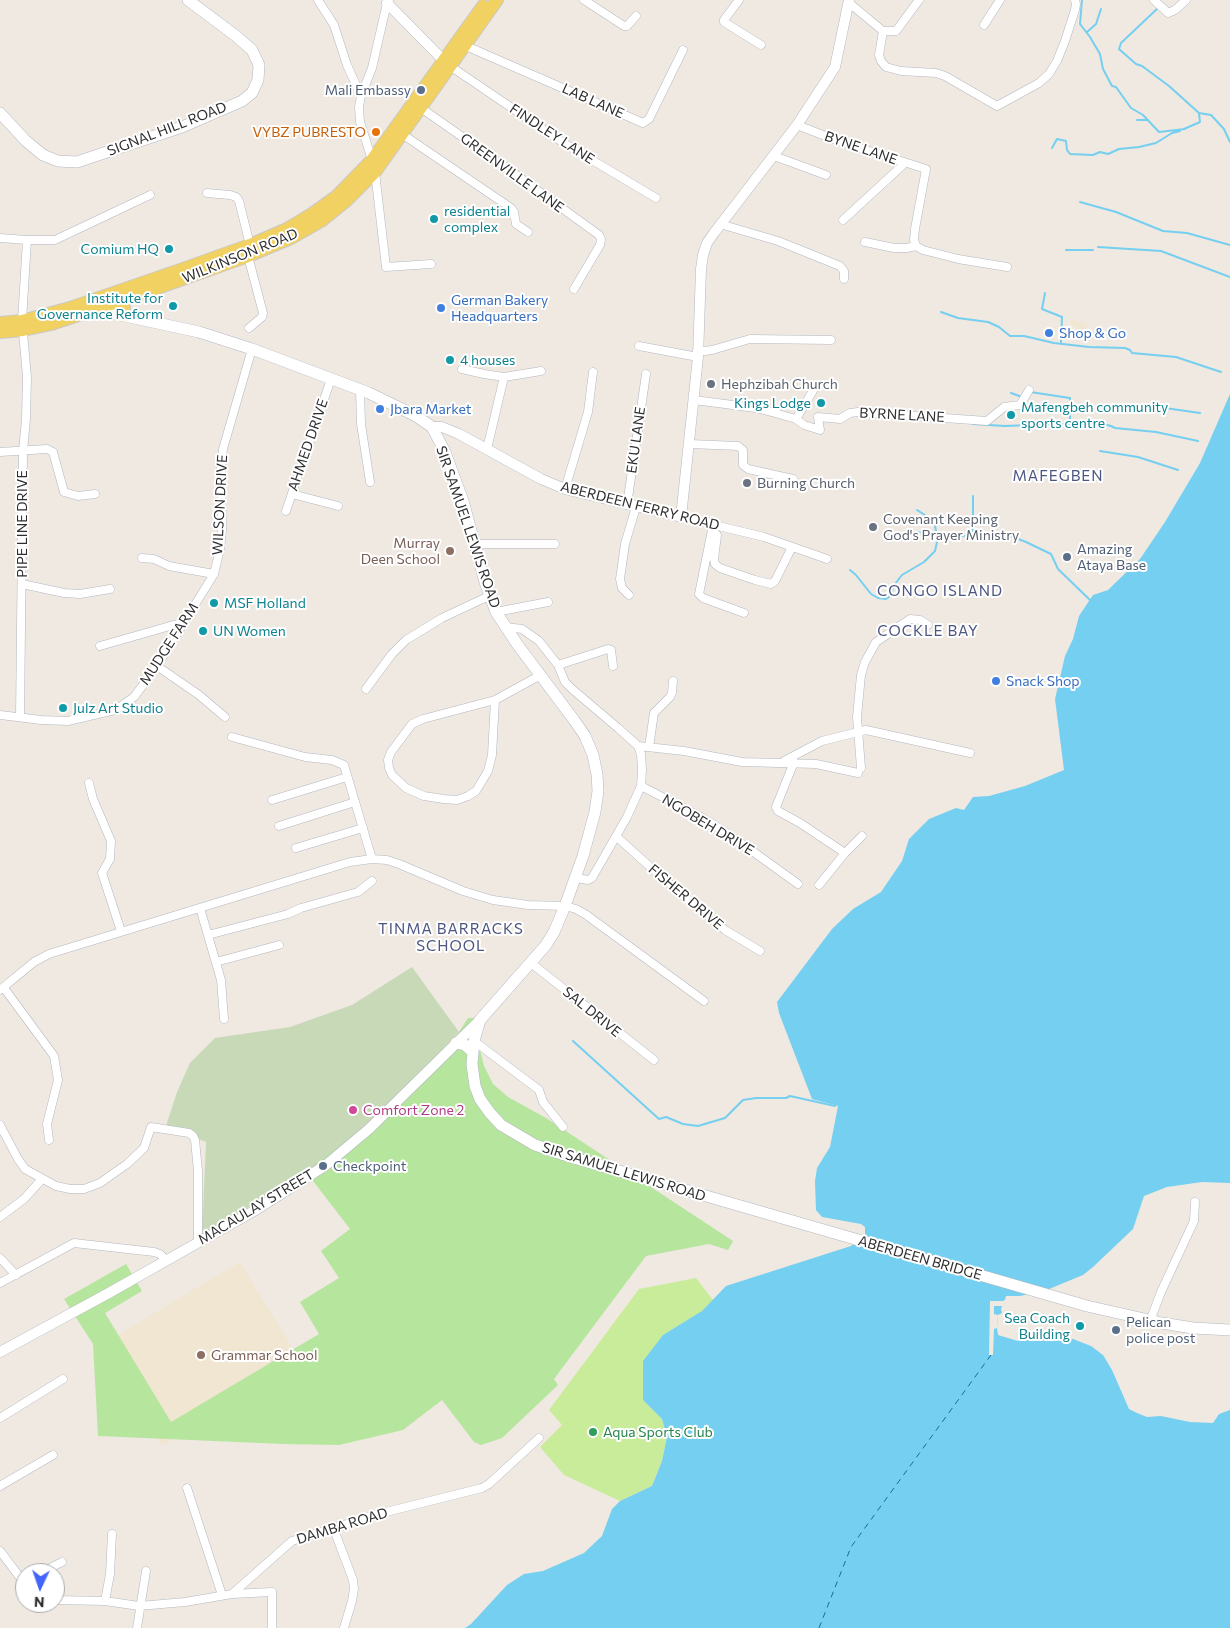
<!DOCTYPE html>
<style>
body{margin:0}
#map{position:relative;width:1230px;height:1628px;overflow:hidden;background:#efe9e1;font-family:Commissioner,sans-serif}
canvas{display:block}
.north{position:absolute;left:15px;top:1563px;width:50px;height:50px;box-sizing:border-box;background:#fff;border:1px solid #ababab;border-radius:50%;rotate:183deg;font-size:14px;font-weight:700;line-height:20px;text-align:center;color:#2e2e2e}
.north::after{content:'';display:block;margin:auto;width:18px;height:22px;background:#4264fb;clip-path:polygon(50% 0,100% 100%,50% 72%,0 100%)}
</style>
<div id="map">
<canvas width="1230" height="1628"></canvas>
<div class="north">N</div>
</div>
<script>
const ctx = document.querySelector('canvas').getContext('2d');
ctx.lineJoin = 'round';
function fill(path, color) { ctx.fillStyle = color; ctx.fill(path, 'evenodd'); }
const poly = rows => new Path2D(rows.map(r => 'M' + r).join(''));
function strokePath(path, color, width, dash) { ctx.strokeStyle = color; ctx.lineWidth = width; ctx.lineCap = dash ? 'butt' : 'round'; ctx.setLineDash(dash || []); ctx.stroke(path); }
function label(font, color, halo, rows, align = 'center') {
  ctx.font = font + ' Commissioner,sans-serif'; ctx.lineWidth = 4; ctx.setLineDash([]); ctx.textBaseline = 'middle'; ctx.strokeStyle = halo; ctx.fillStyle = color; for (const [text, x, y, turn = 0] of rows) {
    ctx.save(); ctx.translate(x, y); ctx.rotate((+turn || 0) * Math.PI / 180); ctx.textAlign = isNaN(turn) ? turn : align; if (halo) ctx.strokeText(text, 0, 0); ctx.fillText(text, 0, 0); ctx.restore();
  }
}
fill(poly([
 [1072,320,1087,324,1084,339,1075,336,1077,327,1071,325],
 [240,1262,301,1362,162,1446,101,1345]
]), '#f0e6d1');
fill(poly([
 [468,1018,475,1018,479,1046,484,1066,493,1084,508,1097,546,1118,733,1241,728,1250,709,1244,646,1256,554,1379,558,1385,502,1438,481,1445,474,1442,442,1400,403,1430,339,1445,284,1444,98,1436,93,1344,64,1299,126,1264,142,1291,105,1313,171,1422,319,1334,300,1302,339,1278,321,1251,350,1229,300,1164,451,1044]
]), '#b6e59e');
fill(poly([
 [412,967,459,1032,379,1115,301,1176,202,1235,206,1142,166,1126,177,1092,190,1063,215,1038,290,1027,352,1005]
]), '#c8d9b8');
fill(poly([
 [696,1278,713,1300,703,1311,663,1335,643,1400,662,1419,667,1437,662,1461,652,1486,620,1501,564,1475,540,1447,562,1425,549,1410,639,1289]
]), '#c9ec9a');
fill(poly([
 [1230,394,1230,1183,1202,1182,1167,1187,1144,1196,1133,1229,1093,1267,1083,1275,1049,1289,1004,1300,1001,1309,1002,1313,998,1315,997,1328,998,1335,1018,1341,1020,1335,1038,1339,1042,1338,1043,1334,1073,1339,1091,1346,1103,1355,1112,1370,1129,1409,1137,1413,1147,1417,1161,1416,1190,1422,1213,1423,1219,1414,1230,1410,1230,1628,465,1628,471,1624,507,1585,524,1574,543,1571,584,1553,602,1536,612,1509,620,1501,652,1486,662,1461,667,1437,662,1419,643,1400,643,1361,663,1335,702,1311,726,1286,851,1246,865,1236,865,1227,861,1224,822,1217,816,1210,815,1181,817,1168,830,1147,838,1106,812,1099,779,1013,777,1002,832,929,853,909,881,892,902,861,909,839,929,819,956,808,964,810,973,797,989,796,1025,786,1064,770,1055,699,1065,656,1073,639,1079,616,1093,595,1108,590,1140,559,1165,522,1200,463]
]), '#75cff0');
fill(poly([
 [1006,1296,1019,1296,1019,1299,1003,1303,1003,1306,994,1306,994,1314,998,1315,997,1328,994,1329,993,1355,989,1355,990,1301,1005,1301]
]), '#efe9e1');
strokePath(poly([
 [1082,0,1080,24,1090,37,1100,54,1103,69,1112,86,1116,87,1131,108,1143,115,1159,132,1185,129],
 [1158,8,1121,43,1119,49,1136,64,1142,66,1169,86,1199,113,1211,115,1224,129,1230,142],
 [1087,32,1096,24,1101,9],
 [1137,120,1147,120],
 [1184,129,1200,122,1199,114],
 [1052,148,1057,139,1066,141,1067,150,1070,154,1093,155,1100,152,1108,154,1119,149,1139,147,1156,143,1172,133,1180,131],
 [1080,202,1116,212,1163,231,1187,233,1230,245],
 [1098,247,1161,251,1230,277],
 [1066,250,1093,250],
 [1045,293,1042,309,1062,317,1061,343],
 [941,312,958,318,988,322,999,327,1010,336,1024,336,1054,343,1089,347,1125,348,1130,350,1132,353,1176,357,1221,372],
 [1030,392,1070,398,1070,424],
 [1011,393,1022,397],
 [1138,408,1165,408,1200,413],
 [973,424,1005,426,1058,424,1089,425,1091,421,1111,426,1115,428,1156,432,1198,441],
 [1100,451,1138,457,1178,470],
 [917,510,934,521,937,536],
 [903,535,905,533,930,532,935,533,939,539],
 [973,535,973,496],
 [850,570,856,575,871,594,878,598,886,599,889,597,895,584,902,575,924,562,935,551,937,542,941,538,982,534,1005,534,1026,542,1051,554,1058,569,1090,600],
 [573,1041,659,1119,666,1117,683,1124,698,1126,725,1118,743,1100,756,1098,786,1098,790,1096,835,1106]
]), '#75cff0', 2);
strokePath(poly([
 [819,1628,851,1547,991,1355]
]), '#0d6fa3', 1, [6, 5]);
const minor = poly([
 [318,0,334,25,347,65,361,96],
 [584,0,624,26,627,26,636,16],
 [739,0,724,20,724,22,761,45],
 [1154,0,1168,13,1175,10,1186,0],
 [848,2,883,31],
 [984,25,1000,0],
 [883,31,879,55,881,61,886,67,901,71,936,73,945,76,997,106,1039,83,1049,74,1057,61,1065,41,1075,10,1076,4,1075,0],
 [883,31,896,31,919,0],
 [466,46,643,123,649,119,683,50],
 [450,66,565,144,656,198],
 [421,108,508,169,599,235,601,239,600,245,574,289],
 [797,125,841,142,926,169,915,229,914,240,916,246,923,250,958,259,1007,267],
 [402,134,511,208,514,212,516,224,528,232],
 [774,156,826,175],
 [372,160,360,122,359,107,361,96,372,68,387,3],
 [375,172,386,267,431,264],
 [207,193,230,195,236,197,239,201,250,245],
 [843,220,905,163],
 [720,224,778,241,840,266,844,271,844,279],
 [0,238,27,240,55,240,150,195],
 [865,242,894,248,907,248,916,246],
 [248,256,263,313,262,317,249,328],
 [639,346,698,357],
 [697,352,712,350,750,339,831,340],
 [462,369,484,374,504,377,541,371],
 [360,390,361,424,370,482],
 [694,400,756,408,775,413,796,419,804,425,820,430,818,417,840,419,850,413,858,412,987,421,1004,407,1020,405,1029,390],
 [796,419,814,389],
 [690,444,738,446,743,450,743,465,748,469,793,479],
 [487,449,504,377],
 [0,452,47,449,53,452,64,492,78,496,95,494],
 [565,489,588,412,593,372],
 [292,494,338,506],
 [627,505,646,374],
 [286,511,331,379],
 [681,517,764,537,827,559],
 [711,524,712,530,717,535,714,559,715,564,720,568,755,580,771,584,775,581,792,547],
 [712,530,699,594,703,598,744,613],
 [475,544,555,544],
 [142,558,154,559,169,566,214,574],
 [22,584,64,593,80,594,110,589],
 [629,595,622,588,620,579,625,544,636,507],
 [496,612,548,602],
 [505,627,522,629,539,641,558,665,565,682,572,689,618,728,638,746,641,754,642,770,641,786,627,817,592,878,588,880,576,878],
 [100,646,184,622],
 [558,665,608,649,611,650,613,666],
 [157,666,199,695,225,717],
 [366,689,392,654,406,640,442,618,489,596],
 [495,700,492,755,488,771,476,791,468,796,457,800,444,799,424,796,406,788,392,775,389,768,388,760,391,752,412,724,423,719,495,700,539,676],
 [0,715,41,720,68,721,115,710,134,697,157,666,214,574,220,549,222,530,221,466,223,449,252,349],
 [20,717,23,451,26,419,27,377,22,321,27,240],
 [232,737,305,757,332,760,344,765,372,859],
 [638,746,684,751,742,762,816,764,858,773],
 [649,747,654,713,670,697,672,693,673,681],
 [784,761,822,741,866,730,970,753],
 [794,762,776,807,778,811,800,823,845,853],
 [861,768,857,717,861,675,865,662,876,642,910,619,920,620,928,625],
 [89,783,93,799,111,841,110,859,102,873,121,931],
 [641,786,703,818,730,835,798,884],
 [272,800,347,777],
 [279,826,355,802],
 [617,837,659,875,725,930,760,951],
 [296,848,363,828],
 [819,885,845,853,862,836],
 [200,908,221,980,224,1019],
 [208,935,288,914,301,908,358,892,372,881],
 [216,962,279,945],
 [531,963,654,1060],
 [4,988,54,1056,58,1080,47,1124,49,1140],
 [0,990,34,962,49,954,350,862,372,859,387,860,399,864,463,891,493,900,528,905,565,906,576,909,585,914,704,1001],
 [474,1041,539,1090,543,1102,563,1127],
 [0,1125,18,1159,25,1169,56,1186,70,1189,84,1189,100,1183,127,1164,144,1148,151,1127,189,1133,193,1136,195,1140,198,1171,198,1242],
 [0,1217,24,1199,42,1179],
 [0,1258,16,1275],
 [0,1283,74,1243,154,1252,160,1254,166,1260],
 [1150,1321,1161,1292,1194,1221,1195,1202],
 [0,1418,63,1379],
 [0,1486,53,1455],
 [187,1488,222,1595],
 [333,1527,353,1580,354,1589,352,1601,344,1628],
 [0,1551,25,1584],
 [40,1573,62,1562],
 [232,1594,272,1592,272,1628],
 [55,1600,105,1601,139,1606,185,1602,232,1594,292,1541,382,1513,482,1488,489,1484,539,1438],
 [105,1601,110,1574,112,1534],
 [137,1628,146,1571]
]);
const tertiary = poly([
 [388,0,387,3,449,66],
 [432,427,442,427,459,434,541,479,565,489,681,517,698,357,701,269,703,255,707,243,714,233,797,125,835,67,849,0],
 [0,1352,107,1294,254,1211,326,1165,369,1129,480,1020]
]);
const secondary = poly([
 [0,113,26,141,43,155,58,161,77,162,182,127,242,101,252,93,258,80,259,65,252,50,236,36,188,0],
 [103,298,111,313,199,332,252,349,369,393,416,416,432,427,445,452,463,501,485,582,496,612,517,644,574,720,585,736,593,755,597,774,598,791,595,812,583,856,565,906,554,932,546,945,480,1020,474,1041,472,1064,475,1086,480,1099,490,1113,501,1125,535,1145,571,1157,1087,1306,1162,1323,1193,1328,1230,1330],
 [456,1043,465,1045,472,1051]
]);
const primary = poly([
 [123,300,125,315],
 [0,323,22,321,70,308,180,270,250,245,287,229,312,214,337,196,372,160,483,6],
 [0,332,23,330,51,324,123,300,248,256,291,238,321,221,347,200,375,172,497,0]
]);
strokePath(minor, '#b4b7c1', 9);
strokePath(tertiary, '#b4b7c1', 11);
strokePath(secondary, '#b4b7c1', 12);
strokePath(primary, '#c9c9c9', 14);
strokePath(minor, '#fff', 8);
strokePath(tertiary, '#fff', 10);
strokePath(secondary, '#fff', 11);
strokePath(primary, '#f2d163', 12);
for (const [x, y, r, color] of [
 [421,90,5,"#5c6f8a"],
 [376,132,5,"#e8710a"],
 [434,219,5,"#0f9aa8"],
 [169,249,5,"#0f9aa8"],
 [173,306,5,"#0f9aa8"],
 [441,308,5,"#3f7fe0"],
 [1049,333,5,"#3f7fe0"],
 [450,360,5,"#0f9aa8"],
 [711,384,5,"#6b7280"],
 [821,403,5,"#0f9aa8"],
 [380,409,5,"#3f7fe0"],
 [1011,415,5,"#0f9aa8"],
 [747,483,5,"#6b7280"],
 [873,527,5,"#6b7280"],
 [450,551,5,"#8d6e63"],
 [1067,557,5,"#5c6f8a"],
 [214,603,5,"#0f9aa8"],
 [203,631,5,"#0f9aa8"],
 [996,681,5,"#3f7fe0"],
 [63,708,5,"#0f9aa8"],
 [353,1110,5,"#d1479c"],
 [323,1166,5,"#5c6f8a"],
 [1080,1326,5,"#0f9aa8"],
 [1116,1330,5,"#5c6f8a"],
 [201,1355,5,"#8d6e63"],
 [593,1432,5,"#2e9e5b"]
]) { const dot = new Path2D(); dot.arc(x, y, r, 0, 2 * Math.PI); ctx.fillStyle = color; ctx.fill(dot); strokePath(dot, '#fff', 2); }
label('14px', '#4e5e75', '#fff', [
 ["Mali Embassy",411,90,"right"],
 ["Amazing",1077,549],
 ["Ataya Base",1077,565],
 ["Checkpoint",333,1166],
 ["Pelican",1126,1322],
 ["police post",1126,1338]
], 'left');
label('14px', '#2e2e2e', '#fff', [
 ["LAB LANE",593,101,24],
 ["SIGNAL HILL ROAD",167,129,-21],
 ["FINDLEY LANE",552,134,33],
 ["BYNE LANE",861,148,19],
 ["GREENVILLE LANE",512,173,36],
 ["WILKINSON ROAD",240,256,-22],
 ["BYRNE LANE",902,415,3],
 ["EKU LANE",636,440,-82],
 ["AHMED DRIVE",308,445,-71],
 ["WILSON DRIVE",220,505,-87],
 ["ABERDEEN FERRY ROAD",640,506,14],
 ["PIPE LINE DRIVE",22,524,-90],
 ["SIR SAMUEL LEWIS ROAD",468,527,71],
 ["MUDGE FARM",169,644,-57],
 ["NGOBEH DRIVE",708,825,31],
 ["FISHER DRIVE",686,897,40],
 ["SAL DRIVE",592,1012,39],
 ["SIR SAMUEL LEWIS ROAD",624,1172,17],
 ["MACAULAY STREET",256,1207,-31],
 ["ABERDEEN BRIDGE",920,1258,16],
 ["DAMBA ROAD",342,1526,-17]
]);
label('14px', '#c56008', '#fff', [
 ["VYBZ PUBRESTO",366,132]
], 'right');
label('14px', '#0d838f', '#fff', [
 ["residential",444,211],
 ["complex",444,227],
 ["Comium HQ",159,249,"right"],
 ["Institute for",163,298,"right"],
 ["Governance Reform",163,314,"right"],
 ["4 houses",460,360],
 ["Kings Lodge",811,403,"right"],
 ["Mafengbeh community",1021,407],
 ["sports centre",1021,423],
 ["MSF Holland",224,603],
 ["UN Women",213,631],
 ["Julz Art Studio",73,708],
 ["Sea Coach",1070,1318,"right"],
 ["Building",1070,1334,"right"]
], 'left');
label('14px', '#366cbe', '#fff', [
 ["German Bakery",451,300],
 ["Headquarters",451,316],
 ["Shop & Go",1059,333],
 ["Jbara Market",390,409],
 ["Snack Shop",1006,681]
], 'left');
label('14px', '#5b616d', '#fff', [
 ["Hephzibah Church",721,384],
 ["Burning Church",757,483],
 ["Covenant Keeping",883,519],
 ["God's Prayer Ministry",883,535]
], 'left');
label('14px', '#785e54', '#fff', [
 ["Murray",440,543],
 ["Deen School",440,559],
 ["Grammar School",211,1355,"left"]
], 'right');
label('14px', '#b23c85', '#fff', [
 ["Comfort Zone 2",363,1110]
], 'left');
label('14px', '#27864d', '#fff', [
 ["Aqua Sports Club",603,1432]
], 'left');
ctx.letterSpacing = '1px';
label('15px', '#4d5680', '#fff', [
 ["MAFEGBEN",1058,476],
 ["CONGO ISLAND",940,591],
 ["COCKLE BAY",928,631],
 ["TINMA BARRACKS",451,929],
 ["SCHOOL",451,946]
]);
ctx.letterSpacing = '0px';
</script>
